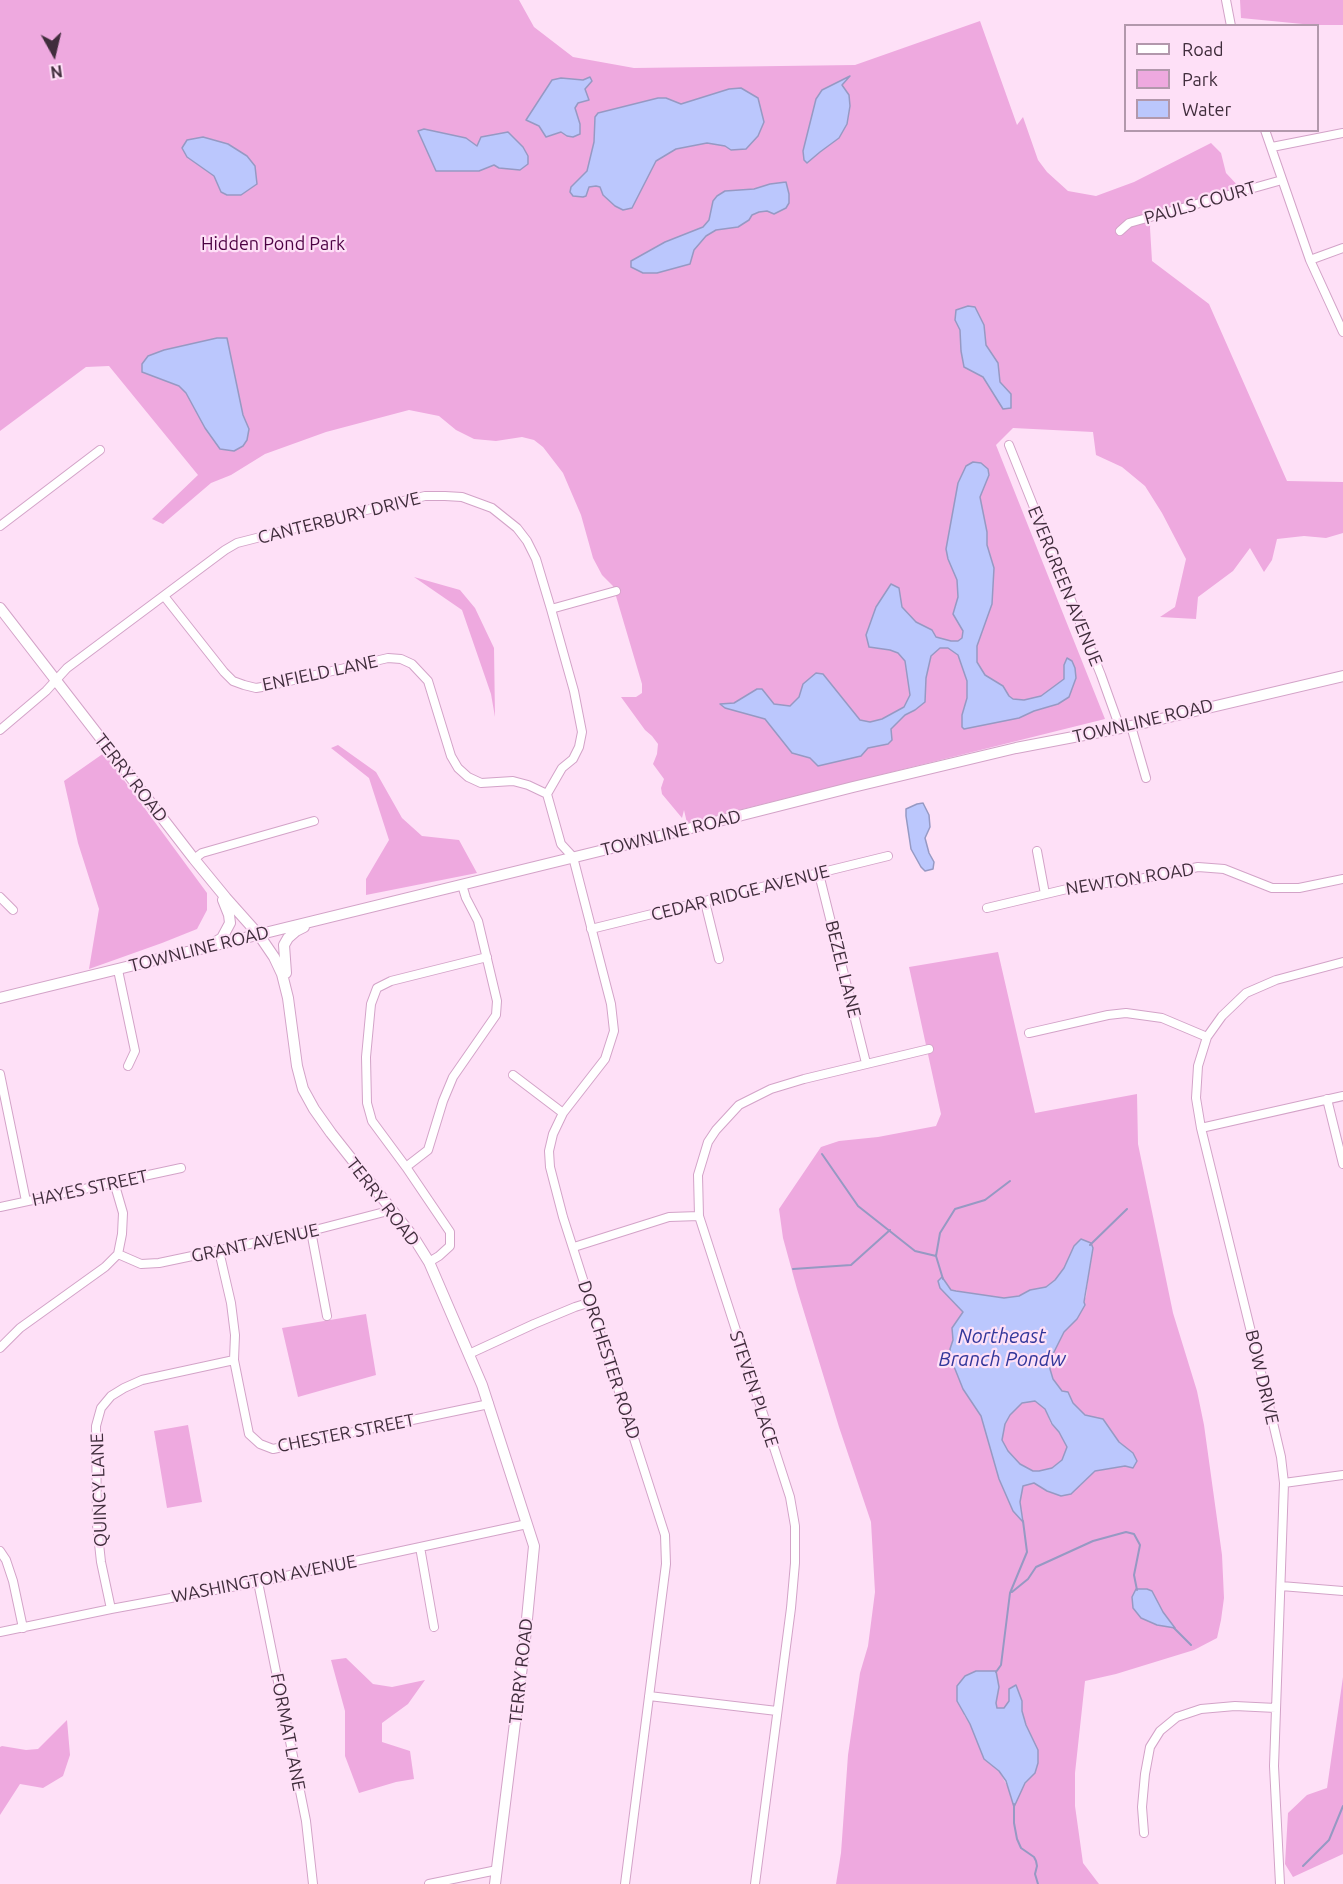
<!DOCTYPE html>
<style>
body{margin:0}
#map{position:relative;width:1343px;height:1884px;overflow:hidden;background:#fee0f7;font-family:Ubuntu,sans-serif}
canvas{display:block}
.legend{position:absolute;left:1124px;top:24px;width:195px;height:108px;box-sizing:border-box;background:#fee0f7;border:2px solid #b298ac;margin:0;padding:8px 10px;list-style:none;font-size:18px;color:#402d3c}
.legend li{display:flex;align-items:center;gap:12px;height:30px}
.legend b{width:30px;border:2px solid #b298ac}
.north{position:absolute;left:24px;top:24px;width:60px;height:60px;-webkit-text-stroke:4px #fee0f7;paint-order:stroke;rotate:172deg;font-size:16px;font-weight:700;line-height:24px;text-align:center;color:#402d3c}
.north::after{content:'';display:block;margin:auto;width:21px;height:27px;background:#402d3c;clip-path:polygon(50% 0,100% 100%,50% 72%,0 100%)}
</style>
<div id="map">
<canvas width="1343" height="1884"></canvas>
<ul class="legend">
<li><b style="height:8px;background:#fff"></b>Road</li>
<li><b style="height:16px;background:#eea9df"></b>Park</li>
<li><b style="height:16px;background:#bbc7fd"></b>Water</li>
</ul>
<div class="north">N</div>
</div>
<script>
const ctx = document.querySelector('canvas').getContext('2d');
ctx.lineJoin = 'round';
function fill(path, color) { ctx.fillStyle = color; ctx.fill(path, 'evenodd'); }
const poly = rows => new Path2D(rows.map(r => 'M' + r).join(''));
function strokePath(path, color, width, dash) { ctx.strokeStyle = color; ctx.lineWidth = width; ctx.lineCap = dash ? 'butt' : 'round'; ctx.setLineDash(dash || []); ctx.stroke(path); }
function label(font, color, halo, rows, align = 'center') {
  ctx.font = font + ' Ubuntu,sans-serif'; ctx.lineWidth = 4.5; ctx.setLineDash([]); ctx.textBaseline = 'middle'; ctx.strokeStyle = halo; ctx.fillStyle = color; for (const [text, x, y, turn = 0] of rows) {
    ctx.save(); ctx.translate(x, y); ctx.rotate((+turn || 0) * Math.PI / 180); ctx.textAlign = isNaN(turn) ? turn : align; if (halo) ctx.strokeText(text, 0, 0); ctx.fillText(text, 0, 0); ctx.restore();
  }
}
fill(poly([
 [0,0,519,0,534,27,573,57,634,68,855,65,980,21,1017,125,1023,117,1038,160,1047,172,1068,191,1096,196,1134,182,1211,143,1221,153,1226,173,1241,189,1151,213,1150,228,1152,261,1209,304,1287,481,1343,482,1343,533,1326,538,1304,536,1277,539,1272,560,1264,572,1250,548,1233,571,1198,597,1196,619,1160,617,1175,607,1186,559,1162,513,1145,486,1122,467,1096,455,1093,432,1013,428,996,445,1105,719,687,823,684,810,682,818,662,794,661,788,664,779,653,764,657,754,658,744,652,736,645,730,621,697,636,697,642,693,642,684,613,586,602,575,593,558,581,515,563,473,543,447,534,440,522,437,496,441,474,439,456,430,439,416,409,410,326,432,265,454,231,475,211,483,163,524,152,519,198,475,109,366,86,367,0,431],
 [1240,0,1343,0,1343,25,1313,25,1241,18],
 [414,577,460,590,475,608,494,648,495,717,491,694,462,610],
 [338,745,376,772,402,818,422,836,459,840,477,873,366,895,366,879,389,840,369,778,331,748],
 [104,753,207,893,207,910,197,929,162,943,89,969,99,909,78,843,64,781],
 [998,952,1035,1113,1137,1094,1138,1144,1173,1313,1197,1391,1204,1425,1222,1555,1224,1598,1221,1620,1217,1638,1194,1650,1116,1674,1085,1681,1075,1773,1075,1806,1083,1863,1099,1884,836,1884,841,1853,848,1755,860,1673,868,1646,875,1592,871,1522,839,1427,797,1289,783,1238,779,1209,821,1147,839,1141,878,1137,936,1126,941,1114,909,967],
 [1074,1246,1090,1262,1086,1296,1077,1319,1064,1332,1050,1360,1050,1369,1053,1379,1062,1391,1068,1392,1073,1403,1085,1415,1103,1419,1119,1442,1133,1453,1133,1468,1125,1466,1095,1471,1080,1486,1047,1491,1034,1483,1023,1486,1020,1502,1023,1521,1013,1511,999,1479,981,1416,963,1389,951,1359,950,1349,953,1340,952,1328,963,1312,940,1288,942,1277,951,1290,956,1291,1004,1298,1019,1296,1030,1290,1046,1287,1055,1280,1064,1268],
 [976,1671,996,1671,999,1687,996,1703,997,1708,1004,1708,1009,1701,1009,1689,1016,1685,1022,1701,1022,1711,1026,1725,1038,1750,1035,1773,1011,1799,1009,1789,999,1771,984,1759,970,1724,964,1715],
 [366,1314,376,1375,298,1397,282,1328],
 [1035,1401,1045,1409,1051,1424,1059,1432,1067,1447,1062,1460,1052,1468,1039,1471,1033,1471,1020,1464,1008,1451,1002,1440,1005,1424,1010,1415,1022,1403],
 [188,1425,202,1502,167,1508,154,1431],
 [346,1658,373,1684,392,1687,425,1680,408,1704,382,1723,382,1742,410,1751,414,1779,396,1782,359,1793,345,1756,345,1711,331,1660],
 [1343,1677,1343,1854,1293,1877,1285,1864,1288,1813,1307,1795,1327,1788],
 [67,1720,70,1755,63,1776,43,1788,20,1784,0,1815,0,1747,2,1746,26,1750,38,1749]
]), '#eea9df');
const water = poly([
 [850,76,842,85,849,95,850,106,847,124,839,138,820,152,807,163,804,160,803,151,816,99,822,90,850,76],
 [590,77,592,81,585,89,589,100,578,103,575,108,580,124,580,134,573,137,567,136,561,132,546,137,539,126,526,120,552,80,561,78,583,80,590,77],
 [741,88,758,98,764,122,758,136,746,149,731,150,725,146,707,143,676,149,656,161,632,208,623,210,615,206,603,195,600,187,596,186,589,187,586,196,583,197,573,196,570,192,571,187,587,171,594,142,595,117,598,113,658,98,666,98,681,104,729,89,741,88],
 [424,129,466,138,477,146,481,137,508,132,523,147,528,156,528,164,520,170,499,168,494,165,479,171,436,171,418,131,424,129],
 [203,137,228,144,247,156,255,166,257,184,241,195,227,195,221,192,214,176,187,157,182,148,187,140,203,137],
 [786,182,789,194,789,203,786,208,774,214,767,211,759,212,752,215,749,220,738,227,716,230,706,236,694,250,690,264,657,273,643,273,631,267,631,261,665,242,703,227,709,220,713,201,717,196,725,191,754,189,770,184,786,182],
 [968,306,975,307,984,325,986,345,998,363,1000,382,1011,394,1011,408,1003,409,983,377,964,367,961,351,960,330,955,320,956,310,968,306],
 [217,338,227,338,243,415,249,429,247,440,243,446,234,451,220,449,205,428,186,393,179,386,142,372,142,364,148,356,164,350,217,338],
 [973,462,981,463,988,469,989,475,980,497,987,532,987,545,994,568,992,604,977,646,977,662,985,675,1003,686,1009,696,1013,699,1024,700,1041,696,1064,679,1064,665,1067,658,1072,661,1075,668,1076,678,1069,697,1058,704,1034,711,1019,718,964,729,962,727,962,715,967,698,967,681,958,655,948,648,940,648,931,656,926,678,925,702,915,710,905,715,891,729,892,740,888,744,868,748,861,756,818,766,810,758,792,753,765,719,725,708,720,704,734,703,757,689,762,689,774,704,790,706,799,697,803,684,816,673,823,674,860,720,870,722,882,719,904,707,910,695,905,661,898,653,890,650,869,647,866,635,876,607,891,584,899,588,902,607,916,622,932,630,936,637,951,641,958,641,962,638,963,631,953,614,958,597,957,580,948,559,946,549,958,483,966,466,973,462],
 [923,803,929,815,930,827,925,838,929,853,934,862,933,869,925,871,921,867,911,849,906,816,906,809,917,804,923,803],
 [1081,1239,1091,1243,1093,1248,1084,1302,1085,1305,1077,1319,1064,1332,1050,1360,1050,1369,1053,1379,1062,1391,1068,1392,1073,1403,1085,1415,1103,1419,1119,1442,1133,1453,1137,1461,1133,1468,1125,1466,1095,1471,1071,1494,1061,1496,1047,1491,1034,1483,1023,1486,1020,1502,1023,1522,1013,1511,999,1479,981,1416,963,1389,951,1359,950,1349,953,1340,952,1328,963,1312,940,1288,938,1281,942,1277,951,1290,956,1291,1004,1298,1019,1296,1030,1290,1046,1287,1055,1280,1064,1268,1074,1246,1081,1239],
 [1035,1401,1045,1409,1052,1424,1059,1432,1067,1447,1062,1460,1052,1468,1039,1471,1033,1471,1020,1464,1008,1451,1002,1440,1005,1424,1010,1415,1022,1403,1035,1401],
 [1136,1589,1147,1589,1152,1591,1163,1612,1175,1628,1157,1625,1141,1618,1133,1608,1132,1597,1136,1589],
 [976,1671,996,1671,999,1687,996,1703,997,1708,1004,1708,1009,1701,1009,1689,1016,1685,1022,1701,1022,1711,1026,1725,1038,1750,1038,1763,1035,1773,1025,1783,1014,1807,1006,1781,999,1771,984,1759,970,1724,957,1701,957,1686,965,1676,976,1671]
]);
fill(water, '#bbc7fd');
strokePath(water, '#9699c3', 1.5);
strokePath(poly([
 [822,1154,858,1206,915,1251,936,1256],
 [1090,1245,1127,1209],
 [793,1269,851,1265,890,1230],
 [943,1279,936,1256,940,1233,955,1209,985,1200,1010,1181],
 [1012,1592,1028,1579,1036,1567,1093,1541,1126,1532,1134,1534,1140,1545,1134,1575,1137,1590],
 [1174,1628,1191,1645],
 [996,1672,1001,1665,1010,1593,1027,1552,1023,1521],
 [1014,1804,1014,1823,1017,1839,1021,1848,1034,1857,1036,1861,1037,1866,1035,1874,1038,1884],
 [1303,1866,1329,1840,1343,1806]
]), '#9699c3', 2);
const minor = poly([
 [1226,0,1231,26],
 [1265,130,1310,260,1343,332],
 [1272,147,1343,133],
 [1120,231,1129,223,1282,180],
 [1310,260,1343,248],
 [1009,445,1101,675,1120,728],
 [0,526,100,450],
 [164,596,224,672,233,681,244,685,256,688,268,686,388,658,401,659,412,664,428,681,451,756,458,768,468,777,481,783,513,781,528,785,547,794],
 [551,609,616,591],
 [1131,726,1146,778],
 [0,730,46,691,67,668,225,550,237,543,386,505,425,496,445,496,462,497,492,508,517,528,527,541,536,559,551,609,574,691,582,732,579,747,573,759,562,768,547,794,561,844,573,857,611,1004,614,1031,605,1059,563,1113,553,1134,549,1151,550,1167,563,1217,665,1535,666,1564,625,1884],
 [1037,851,1045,894],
 [194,859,202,853,314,821],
 [819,874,866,1063],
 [0,897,13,910],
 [705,902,719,959],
 [987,908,1088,884,1125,882,1198,867,1224,869,1272,888,1299,888,1343,879],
 [591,929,888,856],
 [118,970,135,1051,128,1066],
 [1029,1033,1108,1015,1126,1013,1162,1018,1207,1037],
 [0,1074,26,1201],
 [513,1075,563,1113],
 [1327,1099,1343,1164],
 [1201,1128,1343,1096],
 [406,1167,372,1121,367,1103,366,1057,371,1004,377,988,391,981,487,957],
 [0,1207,181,1168],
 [311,1231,327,1316],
 [574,1247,669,1217,699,1216],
 [219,1251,231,1303,235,1335,234,1360,239,1385,249,1434,260,1444,273,1449,489,1404],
 [118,1254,141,1264,159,1263,311,1231,392,1210],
 [429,1262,439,1256,450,1246,450,1232,406,1167,428,1150,443,1101,453,1077,496,1015,497,1001,478,921,466,898,462,885],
 [0,1348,20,1328,105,1267,118,1254,122,1234,123,1213,114,1182],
 [469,1354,534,1324,575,1307,591,1302],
 [1284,1483,1343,1475],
 [420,1547,434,1627],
 [0,1551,6,1560,13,1581,23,1628],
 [258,1582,306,1821,313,1884],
 [1281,1586,1343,1591],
 [111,1609,101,1562,97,1525,96,1426,101,1408,111,1396,124,1388,142,1380,234,1360],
 [0,1632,111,1609,258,1582,527,1524],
 [649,1696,777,1711],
 [1144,1833,1142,1807,1145,1774,1150,1747,1160,1731,1177,1717,1201,1709,1235,1706,1276,1708],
 [429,1884,497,1870],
 [755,1884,791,1608,795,1563,795,1526,790,1497,699,1216,698,1175,708,1142,716,1130,739,1105,771,1089,804,1079,929,1049],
 [1280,1884,1274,1766,1284,1483,1281,1457,1266,1393,1201,1128,1196,1098,1198,1066,1207,1037,1222,1016,1246,993,1276,980,1343,962]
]);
const tertiary = poly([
 [0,608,194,859,226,898,259,935,274,957,282,974,288,998,297,1066,303,1089,314,1109,331,1133,414,1238,429,1262,482,1385,534,1546,524,1650,495,1884],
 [214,943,222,938,230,923,229,915,223,900],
 [286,973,284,945,288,938,296,931,304,927],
 [0,998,620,846,853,787,1016,748,1131,726,1343,676]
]);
strokePath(minor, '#d3a3c8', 10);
strokePath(tertiary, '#d3a3c8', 12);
strokePath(minor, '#fff', 8);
strokePath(tertiary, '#fff', 10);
label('18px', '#402d3c', '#fee0f7', [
 ["PAULS COURT",1200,203,-16],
 ["CANTERBURY DRIVE",339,518,-14],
 ["EVERGREEN AVENUE",1065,586,68],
 ["ENFIELD LANE",320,673,-12],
 ["TOWNLINE ROAD",1143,721,-13],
 ["TERRY ROAD",131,778,52],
 ["TOWNLINE ROAD",671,833,-14],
 ["NEWTON ROAD",1130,879,-9],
 ["CEDAR RIDGE AVENUE",740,893,-14],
 ["TOWNLINE ROAD",199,949,-14],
 ["BEZEL LANE",843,969,76],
 ["HAYES STREET",90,1188,-12],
 ["TERRY ROAD",383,1202,52],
 ["GRANT AVENUE",255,1243,-12],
 ["DORCHESTER ROAD",609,1360,72],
 ["BOW DRIVE",1262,1377,77],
 ["STEVEN PLACE",754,1389,72],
 ["CHESTER STREET",346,1433,-11],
 ["QUINCY LANE",99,1490,-92],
 ["WASHINGTON AVENUE",264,1579,-11],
 ["TERRY ROAD",521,1671,-84],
 ["FORMAT LANE",288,1732,79]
]);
label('18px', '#4d0344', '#fee0f7', [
 ["Hidden Pond Park",273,244]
]);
label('italic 20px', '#32379a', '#fee0f7', [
 ["Northeast",1002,1336],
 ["Branch Pondw",1002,1359]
]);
</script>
